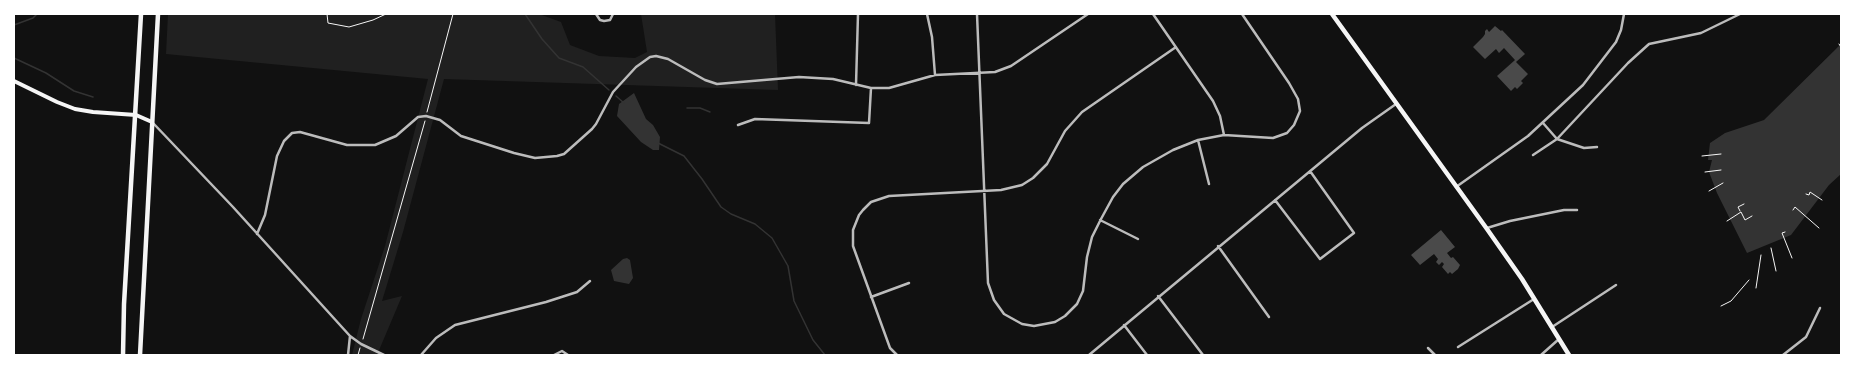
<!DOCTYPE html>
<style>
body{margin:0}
#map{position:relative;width:1855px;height:369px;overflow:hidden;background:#111;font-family:"Golos Text",sans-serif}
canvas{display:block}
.frame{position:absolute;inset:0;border:15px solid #fff;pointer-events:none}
</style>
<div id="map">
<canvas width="1855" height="369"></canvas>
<div class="frame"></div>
</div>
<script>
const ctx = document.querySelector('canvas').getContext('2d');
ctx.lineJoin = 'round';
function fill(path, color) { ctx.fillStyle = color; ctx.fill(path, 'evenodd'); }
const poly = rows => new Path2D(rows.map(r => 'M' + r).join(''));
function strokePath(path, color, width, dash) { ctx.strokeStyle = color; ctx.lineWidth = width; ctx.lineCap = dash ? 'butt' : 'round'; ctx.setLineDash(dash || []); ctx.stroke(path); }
fill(poly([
 [168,14,539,14,561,22,570,45,599,56,635,58,647,52,641,14,775,14,778,90,444,79,403,232,382,301,402,296,377,355,352,355,361,319,385,246,428,79,166,54]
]), '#202020');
fill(poly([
 [1841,44,1841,174,1829,185,1791,235,1747,253,1717,193,1709,172,1712,160,1708,160,1710,143,1725,133,1764,120],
 [634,93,646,119,653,125,660,137,659,150,653,150,641,142,617,116,619,104],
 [627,258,630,260,633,278,629,284,614,281,611,270,623,259]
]), '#333');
strokePath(poly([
 [525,14,542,39,559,58,583,67,609,90],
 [14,25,33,18,37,14],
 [14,58,46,73,74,91,93,97],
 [616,96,624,103],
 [687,108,700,108,710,112],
 [658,143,684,156,702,179,721,207,731,214,755,224,772,238,788,266,794,301,813,340,825,355]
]), '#333', 1.5);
fill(poly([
 [1495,26,1501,31,1502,30,1525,54,1516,62,1528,74,1521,81,1523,83,1517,89,1515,87,1511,91,1497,76,1515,60,1504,48,1499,53,1496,49,1485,59,1473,47,1483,37,1485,34,1485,31,1487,29,1489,32],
 [1441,230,1455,247,1447,253,1451,258,1453,257,1460,265,1458,269,1452,274,1450,272,1448,274,1442,267,1444,264,1442,262,1439,265,1436,262,1438,259,1434,254,1420,265,1411,255]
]), '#4a4a4a');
strokePath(poly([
 [327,14,328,23,349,27,373,20,386,14],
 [1839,44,1841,47],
 [427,112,453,14],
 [1702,156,1721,154],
 [1705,172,1721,170],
 [1709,191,1723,183],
 [1806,194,1809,195,1810,192,1822,200],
 [1793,210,1795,207,1819,228],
 [1740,211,1738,207,1744,204],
 [1727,221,1741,212,1745,220,1752,216],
 [1785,232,1782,233,1792,258],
 [1771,248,1776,271],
 [1756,288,1761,255],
 [1721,306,1731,301,1749,280],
 [363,339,425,121],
 [358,355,360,348]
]), '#f5f5f5', 1);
strokePath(poly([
 [596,14,600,20,604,21,610,20,613,14],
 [927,14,932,37,935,75],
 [977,14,988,283,994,300,1004,314,1022,324,1034,326,1055,322,1065,316,1077,304,1083,291,1087,257,1092,237,1101,219,1113,197,1123,184,1143,167,1173,150,1198,140,1224,135,1273,138,1287,133,1294,125,1300,111,1298,99,1289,83,1242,14],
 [1153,14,1213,101,1220,116,1224,135],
 [856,85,858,14],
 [153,123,233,207,350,336,361,344,384,355],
 [1543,123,1557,139,1584,148,1597,147],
 [738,125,755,119,869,123,871,88],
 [1198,140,1209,184],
 [1533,155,1557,139,1628,63,1649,44,1701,33,1740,14],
 [1456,187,1528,136,1583,85,1616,42,1621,30,1624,14],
 [1275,200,1320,259,1354,233,1310,171],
 [1100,220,1138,239],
 [1487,228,1510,221,1564,210,1577,210],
 [257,234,265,215,277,156,284,141,292,133,300,132,347,145,375,145,396,136,418,117,426,116,440,120,461,136,514,153,535,158,557,156,564,154,592,129,596,124,613,92,636,67,650,57,656,56,668,59,705,80,717,84,799,77,833,79,871,88,889,88,935,75,995,72,1011,66,1088,14],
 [1218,246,1269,317],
 [1158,296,1203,355],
 [871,297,909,283],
 [1124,325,1147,355],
 [1552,327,1616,285],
 [1458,347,1534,299],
 [1428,348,1435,355],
 [348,355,350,336],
 [421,355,436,338,455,325,546,302,577,292,590,281],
 [554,355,562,351,568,355],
 [897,355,890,348,853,246,853,230,859,215,863,210,871,202,889,196,1001,190,1022,185,1033,178,1047,164,1065,131,1082,112,1176,47],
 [1089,355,1362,128,1396,104],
 [1541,355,1559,339],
 [1783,355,1806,337,1820,308]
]), '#bcbcbc', 2.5);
strokePath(poly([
 [14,81,57,102,75,109,93,112,136,115,152,122]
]), '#f5f5f5', 4);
strokePath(poly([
 [1332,14,1487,229,1522,279,1569,355]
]), '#f5f5f5', 4.5);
strokePath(poly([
 [123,355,124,304,141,14],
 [140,355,158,14]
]), '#f5f5f5', 4.5);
</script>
